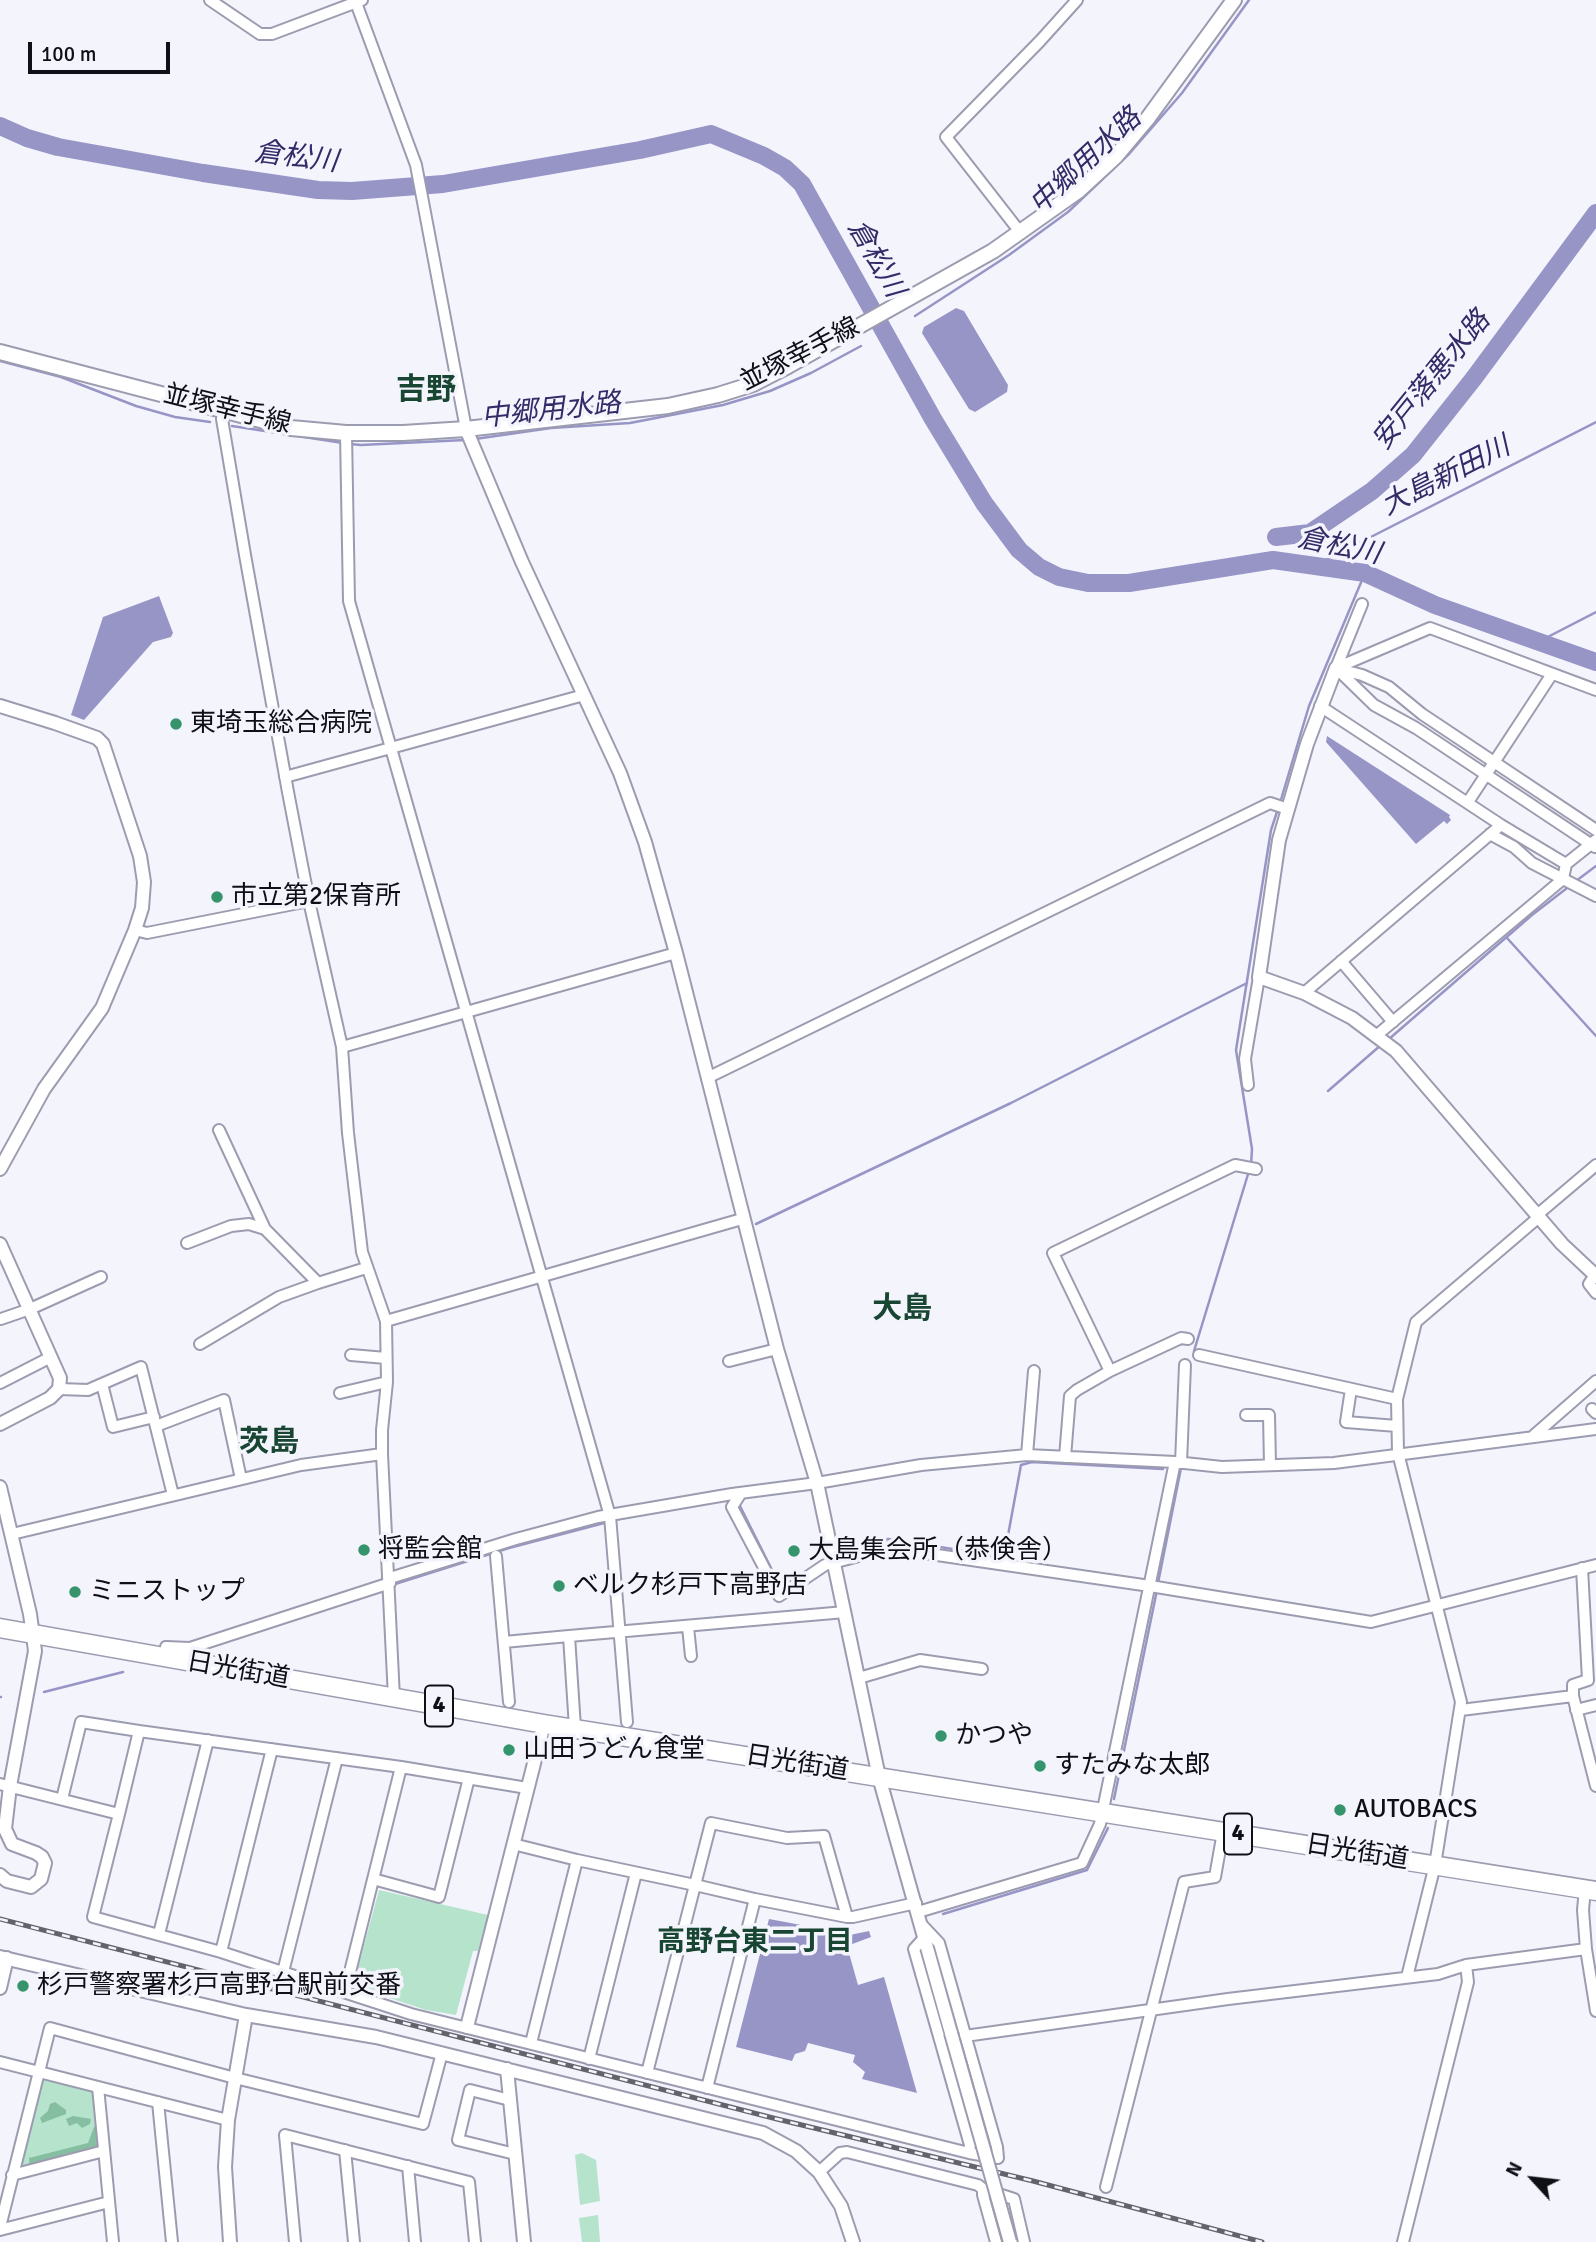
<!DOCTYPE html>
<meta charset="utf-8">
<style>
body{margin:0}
#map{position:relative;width:1596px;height:2242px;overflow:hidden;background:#f4f4fd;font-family:Signika,sans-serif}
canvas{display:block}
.north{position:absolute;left:1498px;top:2144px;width:70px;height:70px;-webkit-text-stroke:5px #f4f4fd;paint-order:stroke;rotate:297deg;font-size:19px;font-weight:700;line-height:28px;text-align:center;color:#0f0f16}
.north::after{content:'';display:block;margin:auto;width:24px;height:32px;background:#0f0f16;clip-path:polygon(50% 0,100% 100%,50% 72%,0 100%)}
.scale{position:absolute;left:28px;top:42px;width:142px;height:32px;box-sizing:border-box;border:4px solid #0f0f16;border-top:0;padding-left:9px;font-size:21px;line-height:24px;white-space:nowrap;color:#0f0f16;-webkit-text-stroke:5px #f4f4fd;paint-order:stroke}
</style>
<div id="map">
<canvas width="1596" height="2242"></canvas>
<div class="north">N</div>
<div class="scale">100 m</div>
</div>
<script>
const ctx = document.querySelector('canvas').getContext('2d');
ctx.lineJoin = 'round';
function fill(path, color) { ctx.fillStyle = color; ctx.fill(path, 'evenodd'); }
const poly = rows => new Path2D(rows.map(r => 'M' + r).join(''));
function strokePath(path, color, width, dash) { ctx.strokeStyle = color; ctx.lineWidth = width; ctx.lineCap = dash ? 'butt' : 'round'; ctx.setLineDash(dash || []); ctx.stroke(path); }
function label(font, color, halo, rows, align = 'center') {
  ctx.font = font + ' Signika,"Noto Sans JP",sans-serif'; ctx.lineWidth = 7; ctx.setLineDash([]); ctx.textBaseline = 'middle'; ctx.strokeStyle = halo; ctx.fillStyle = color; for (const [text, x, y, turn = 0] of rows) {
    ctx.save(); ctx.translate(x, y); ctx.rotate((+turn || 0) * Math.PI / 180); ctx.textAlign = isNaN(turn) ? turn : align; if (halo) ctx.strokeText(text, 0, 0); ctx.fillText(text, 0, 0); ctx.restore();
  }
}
fill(poly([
 [379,1890,488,1915,478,1951,473,1951,456,2015,426,2010,353,1986],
 [47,2077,94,2089,104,2151,24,2169,20,2165,41,2079],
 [582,2153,596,2160,600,2201,580,2205,575,2155],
 [598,2215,600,2242,582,2242,579,2218]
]), '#b6e3cb');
fill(poly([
 [55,2102,66,2110,66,2114,42,2123,40,2118,48,2111,50,2104],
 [73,2116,91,2119,90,2124,82,2128,77,2123,69,2126,66,2119],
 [100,2125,102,2145,97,2150,30,2167,29,2158,88,2143,94,2127]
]), '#85bea1');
fill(poly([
 [956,308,964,311,1008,385,1007,392,975,412,969,409,922,333,924,327],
 [159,596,173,633,171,637,153,642,84,720,71,715,103,617],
 [1327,736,1450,815,1449,817,1451,820,1447,824,1444,821,1416,844,1326,742],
 [769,1919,844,1933,845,1936,869,1931,871,1937,847,1946,858,1985,884,1977,917,2093,862,2079,865,2072,853,2062,855,2055,808,2043,805,2051,795,2054,792,2061,736,2047]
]), '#9795c6');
strokePath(poly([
 [915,316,1009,255,1068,212,1129,154,1182,93,1249,0],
 [0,361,61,377,136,406,175,417,210,422],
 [232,426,343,443],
 [475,439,551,428,630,423,723,405,770,391,811,373,861,346],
 [350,444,361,445,465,440],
 [1314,566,1596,422],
 [1538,642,1596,612],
 [1280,803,1309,706,1365,573],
 [1576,881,1596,866],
 [1507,938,1596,1036],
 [1389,1039,1532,915,1571,885],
 [1328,1091,1381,1045],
 [1251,1165,1252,1149,1236,1050,1271,830,1278,809],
 [756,1224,1011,1103,1247,983],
 [1194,1351,1249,1171],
 [739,1504,781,1588,791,1582],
 [614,1520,635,1516],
 [835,1555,888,1539,1004,1557,1021,1465,1032,1462,1163,1469],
 [1158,1583,1181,1468],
 [392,1585,509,1548,608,1522],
 [44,1692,123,1672],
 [0,1697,1,1697],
 [1114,1799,1157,1590],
 [943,1914,1087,1870,1108,1828]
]), '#9795c6', 2.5);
strokePath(poly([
 [0,126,27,138,58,147,203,173,318,190,352,191,443,184,640,150,711,134,764,156,785,168,802,184,933,419,984,503,1019,550,1039,567,1059,577,1088,583,1129,583,1273,560,1365,573,1435,605,1596,662],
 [1276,537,1310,533,1372,491,1413,455,1474,378,1596,213]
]), '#9795c6', 18);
const minor = poly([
 [210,0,260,34,272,34,362,0],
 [355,0,416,165,466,429],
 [1020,232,946,137,1040,41,1077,0],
 [223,411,222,419,245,555,288,792,309,901,342,1047,348,1133,362,1252,386,1321,387,1382,382,1430,382,1454,394,1698],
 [346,433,349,601,610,1516,627,1722],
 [1336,668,1374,705,1416,728,1595,847],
 [1336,668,1430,628,1596,690],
 [1336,668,1362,604],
 [1339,669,1362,675,1389,687,1422,714,1596,830],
 [1320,706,1501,825,1566,864,1596,840],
 [285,777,584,695],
 [1468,802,1552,674],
 [1490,834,1514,847,1532,863,1596,896],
 [135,930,147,933,309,901],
 [1341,961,1393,1022],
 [1304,993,1501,825],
 [1377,1035,1563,879,1566,864],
 [342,1047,676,953],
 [707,1078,1270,803,1288,809],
 [1248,1085,1245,1059,1259,977],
 [219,1130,265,1229],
 [1537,1215,1596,1165],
 [187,1243,231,1226,249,1224,265,1229,318,1283,366,1268],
 [1595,1275,1589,1284,1596,1293],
 [1,1319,30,1309,101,1277],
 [386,1321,742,1219],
 [200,1344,279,1297,318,1283],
 [351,1355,386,1358],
 [1199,1355,1397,1399],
 [729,1361,777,1349],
 [1110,1371,1053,1253,1235,1165,1256,1169],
 [0,1383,51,1357],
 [102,1384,113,1427,154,1417],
 [59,1389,88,1390,141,1367,173,1495],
 [1351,1389,1346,1422,1397,1426],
 [340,1393,387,1382],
 [1592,1409,1596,1413],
 [1246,1415,1269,1415,1270,1465],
 [156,1426,224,1400,241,1479],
 [1532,1437,1596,1381],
 [1027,1455,1034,1371],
 [1065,1457,1070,1396,1077,1390,1110,1371,1181,1338,1188,1339],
 [1181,1463,1185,1365],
 [741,1493,732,1507,779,1596,825,1565,889,1548,1150,1586,1371,1622,1596,1565],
 [12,1534,301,1465,382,1454],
 [496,1556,509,1702],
 [390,1578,516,1539,598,1517,732,1494,817,1483,921,1465,1027,1455,1175,1462,1222,1467,1334,1463,1596,1429],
 [688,1627,691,1656],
 [504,1642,569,1636],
 [163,1658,166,1647,190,1648,390,1583],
 [859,1678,920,1660,982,1669],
 [1573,1696,1573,1685,1588,1680,1582,1568],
 [1461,1710,1573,1696,1596,1786],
 [1576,1710,1596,1705],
 [575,1728,569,1636,845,1612],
 [0,1784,119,1814,93,1917,221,1952,411,2014,969,2153,998,2158,997,2147,939,1943,922,1925],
 [62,1799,81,1722,139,1731],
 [119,1814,139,1731,401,1767,527,1788],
 [513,1844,577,1860,695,1885,755,1899,847,1917,824,1836,787,1838,711,1823,695,1885,647,2073],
 [373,1879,439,1897,469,1778],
 [1585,1889,1583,1910,1586,1949],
 [918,1912,1082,1863,1100,1824,1175,1462],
 [847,1917,853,1917,916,1903],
 [159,1934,208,1740],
 [924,1938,914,1949,970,2145,969,2153],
 [221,1952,272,1749],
 [283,1972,337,1758],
 [1407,1977,1435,1865,1461,1702,1398,1453,1397,1399,1416,1322,1539,1217],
 [345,1992,401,1767],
 [965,2036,1228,1999,1438,1974,1466,1965,1586,1949,1596,2011],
 [531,2043,577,1860],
 [589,2059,636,1873],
 [0,2062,228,2120],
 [98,2087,113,2242],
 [707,2088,755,1899],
 [510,2100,470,2090,458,2140,515,2154],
 [158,2102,172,2242],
 [345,2150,354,2242],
 [408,2166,415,2242],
 [819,2172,840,2153,847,2152,978,2185,983,2189],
 [12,2175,104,2151],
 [1106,2187,1184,1882,1215,1877,1223,1832],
 [0,2227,50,2028,235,2078,423,2124,442,2053],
 [0,2230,109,2202],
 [295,2242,285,2135,469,2182,475,2242],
 [996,2242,983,2195,983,2189,1014,2199,1024,2242],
 [1403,2242,1468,1982,1466,1965]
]);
const tertiary = poly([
 [466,429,522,562,620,773,645,842,676,953,777,1349,817,1483,879,1777,951,2033],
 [1336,668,1307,744,1279,840,1259,977,1304,993,1352,1018,1396,1051,1562,1244,1596,1276],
 [0,706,55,723,97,738,103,744,140,856,144,882,142,908,135,930,102,1008,44,1089,0,1169],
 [0,1244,60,1378,59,1389,50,1398,0,1424],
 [0,1487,30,1614,35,1651,10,1786,5,1829,12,1844,36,1853,42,1857,45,1863,41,1879,31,1887,7,1881,0,1875],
 [0,1957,246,2015,376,2037,763,2133,796,2151,819,2172,841,2206,853,2242],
 [0,1988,7,1958],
 [467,2027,544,1724],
 [507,2069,524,2242],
 [230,2242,225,2167,228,2120,246,2015]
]);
const secondary = poly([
 [0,352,291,428,346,433,403,433,466,429,668,406,718,395,753,384,788,366,993,251,1078,191,1116,156,1148,118,1234,0]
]);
const trunk = poly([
 [0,1628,544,1724,1596,1891]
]);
strokePath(minor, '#9c9cb0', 14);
strokePath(tertiary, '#9c9cb0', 16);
strokePath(secondary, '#9c9cb0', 18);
strokePath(trunk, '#9c9cb0', 21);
strokePath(minor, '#fff', 10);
strokePath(tertiary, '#fff', 12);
strokePath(secondary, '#fff', 14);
strokePath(trunk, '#fff', 18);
const rail = poly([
 [0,1919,777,2119,1033,2181,1262,2242]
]);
strokePath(rail, '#63636b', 5);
strokePath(rail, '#f4f4fd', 2.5, [8]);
const tertiaryBridge = poly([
 [951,2033,1010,2242]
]);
strokePath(tertiaryBridge, '#9c9cb0', 16, []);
strokePath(tertiaryBridge, '#fff', 12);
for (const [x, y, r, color] of [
 [176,724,7,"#35946c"],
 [217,897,7,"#35946c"],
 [364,1550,7,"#35946c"],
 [794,1551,7,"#35946c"],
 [559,1586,7,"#35946c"],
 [75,1592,7,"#35946c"],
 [941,1736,7,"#35946c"],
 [509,1750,7,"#35946c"],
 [1040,1766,7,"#35946c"],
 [1340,1810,7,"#35946c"],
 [23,1986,7,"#35946c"]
]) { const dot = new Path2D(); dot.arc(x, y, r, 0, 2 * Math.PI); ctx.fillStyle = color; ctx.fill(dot); strokePath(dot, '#f4f4fd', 2.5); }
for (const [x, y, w] of [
 [439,1706,28],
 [1238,1834,28]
]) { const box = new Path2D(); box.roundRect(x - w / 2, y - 20.5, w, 41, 5); ctx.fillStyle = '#f4f4fd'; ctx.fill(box); strokePath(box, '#0f0f16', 2); }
label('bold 24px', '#0f0f16', null, [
 ["4",439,1706],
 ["4",1238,1834]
]);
label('26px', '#0f0f16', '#f4f4fd', [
 ["並塚幸手線",800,355,-27],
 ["並塚幸手線",227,410,14],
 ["日光街道",238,1671,10],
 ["日光街道",797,1764,9],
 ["日光街道",1357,1853,9]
]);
label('26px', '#0f0f16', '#f4f4fd', [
 ["東埼玉総合病院",190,724],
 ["市立第2保育所",231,897],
 ["将監会館",378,1550],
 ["大島集会所（恭倹舎）",808,1551],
 ["ベルク杉戸下高野店",573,1586],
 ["ミニストップ",89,1592],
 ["かつや",955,1736],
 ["山田うどん食堂",523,1750],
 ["すたみな太郎",1054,1766],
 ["AUTOBACS",1354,1810],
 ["杉戸警察署杉戸高野台駅前交番",37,1986]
], 'left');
label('italic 28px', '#332b67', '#f4f4fd', [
 ["倉松川",296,158,7],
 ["中郷用水路",1086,162,-43],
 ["倉松川",875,259,60],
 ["安戸落悪水路",1432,381,-51],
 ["中郷用水路",551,411,-6],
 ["大島新田川",1446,477,-27],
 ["倉松川",1339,547,12]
]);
label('bold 28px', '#194633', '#f4f4fd', [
 ["高野台東二丁目",755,1943]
]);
label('bold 30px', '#194633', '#f4f4fd', [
 ["吉野",426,391],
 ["大島",902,1310],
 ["茨島",269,1443]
]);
</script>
